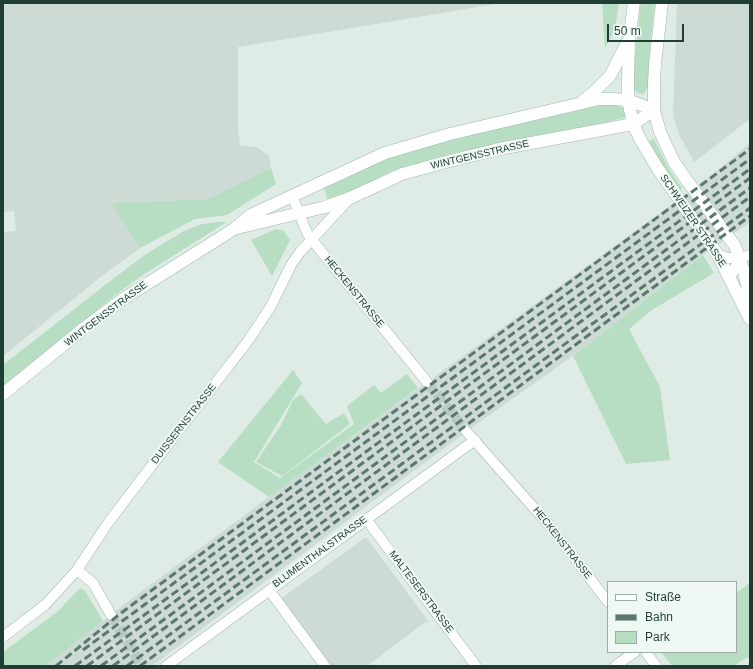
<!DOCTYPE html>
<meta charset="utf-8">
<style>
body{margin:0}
#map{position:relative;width:753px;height:669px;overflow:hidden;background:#dfece6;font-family:Arial,sans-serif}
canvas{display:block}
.frame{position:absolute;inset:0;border:4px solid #1f3d35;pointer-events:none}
.legend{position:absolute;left:607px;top:581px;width:130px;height:72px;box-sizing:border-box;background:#f0f8f4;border:1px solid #9cada8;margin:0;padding:5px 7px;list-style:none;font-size:12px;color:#1f3d35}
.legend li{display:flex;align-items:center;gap:8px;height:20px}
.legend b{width:20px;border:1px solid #9cada8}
.scale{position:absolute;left:607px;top:24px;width:77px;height:18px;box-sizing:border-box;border:2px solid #1f3d35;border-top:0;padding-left:5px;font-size:12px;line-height:14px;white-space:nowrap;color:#1f3d35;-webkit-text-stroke:3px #f0f8f4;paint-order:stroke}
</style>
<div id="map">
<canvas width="753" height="669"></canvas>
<div class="frame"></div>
<ul class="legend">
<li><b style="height:5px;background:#fff"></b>Straße</li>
<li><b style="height:5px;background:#5a7870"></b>Bahn</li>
<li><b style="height:11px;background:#b7dec2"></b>Park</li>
</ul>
<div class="scale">50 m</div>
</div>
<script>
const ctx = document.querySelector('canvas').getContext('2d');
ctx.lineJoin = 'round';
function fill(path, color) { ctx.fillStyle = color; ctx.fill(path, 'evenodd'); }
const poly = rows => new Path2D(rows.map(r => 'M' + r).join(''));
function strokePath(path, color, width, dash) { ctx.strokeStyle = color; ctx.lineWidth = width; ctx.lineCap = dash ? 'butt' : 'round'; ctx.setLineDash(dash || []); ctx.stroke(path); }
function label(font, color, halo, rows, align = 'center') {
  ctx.font = font + ' Arial,sans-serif'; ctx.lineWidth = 4; ctx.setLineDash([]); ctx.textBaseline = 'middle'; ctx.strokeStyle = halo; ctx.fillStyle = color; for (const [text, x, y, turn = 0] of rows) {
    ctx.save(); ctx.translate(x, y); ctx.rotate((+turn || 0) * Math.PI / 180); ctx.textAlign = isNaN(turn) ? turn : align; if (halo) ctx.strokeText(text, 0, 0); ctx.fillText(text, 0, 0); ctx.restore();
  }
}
fill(poly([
 [3,3,502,3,238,47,238,126,240,146,257,147,269,156,271,168,208,199,111,203,140,248,107,272,3,356,3,232,16,231,14,211,3,212],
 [677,3,750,3,750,119,694,162,679,134,673,116],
 [750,143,750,222,703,255,573,356,474,426,152,666,45,666,118,609,269,497,707,179],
 [366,537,429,622,424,623,367,666,327,666,279,600]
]), '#cedbd5');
fill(poly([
 [602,3,619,3,615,30,605,48],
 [641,3,655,3,650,46,648,86,644,94,637,93,634,88,633,73],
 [606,105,616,105,624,108,626,116,623,118,608,122,454,153,392,171,349,194,328,202,324,187,388,158,436,143,490,130,587,108],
 [654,139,668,167,682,188,679,190,647,142],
 [271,168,276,184,227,215,195,219,140,248,111,203,208,199],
 [218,222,227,222,144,274,114,296,3,386,3,365,105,285,146,254,184,231,202,224],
 [276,229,284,231,290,240,272,276,251,240],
 [703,255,714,273,652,310,629,329,660,387,670,460,626,464,573,356],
 [293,370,302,383,254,462,280,478,354,424,347,406,374,385,381,393,407,374,418,388,269,497,218,462],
 [301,394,326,424,344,413,350,424,282,476,256,462,281,425,293,400],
 [750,583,750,657,740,661,736,666,672,666,661,652,736,652,736,593],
 [80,588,85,591,103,621,45,666,3,666,3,652,57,612]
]), '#b7dec2');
strokePath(poly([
 [427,382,466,431],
 [111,615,142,666]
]), '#b9c9c3', 10, [10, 5]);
const street = poly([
 [292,195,307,233,312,240,427,382],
 [718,255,729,258,740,258,750,255],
 [730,278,740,258],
 [466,431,549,525,608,602],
 [366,519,476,666],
 [77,570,93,583,111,615],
 [269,590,325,666],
 [3,637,45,605,77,570,108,523,156,460,248,341,271,306,291,265,300,252,350,198],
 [646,652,656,666],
 [166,666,475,440],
 [615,666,635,652]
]);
const secondary = poly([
 [634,3,629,41,628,79,628,100,633,124,640,139,658,169,718,255,750,319],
 [662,3,655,64,654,83,654,110,660,132,674,162,683,175,735,246,744,272,748,289,750,304],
 [583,101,594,92,610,76,627,43],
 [237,228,325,207,350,198,402,174,446,162,499,149,633,124,654,110],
 [3,394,88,325,123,299,234,229,251,215,385,153,450,134,599,99,612,99,628,100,654,110]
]);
strokePath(street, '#a2b4ad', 11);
strokePath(secondary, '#9db8ae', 13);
strokePath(street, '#fff', 10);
strokePath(secondary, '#fff', 12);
strokePath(poly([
 [83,650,750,159],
 [56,666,121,613,750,149],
 [75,666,750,169],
 [87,666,750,178],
 [101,666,750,188],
 [113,666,750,197],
 [127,666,750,208],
 [140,666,750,216]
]), '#5a7870', 3, [8, 4]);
label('10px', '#1f3d35', '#f0f8f4', [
 ["WINTGENSSTRASSE",480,155,-13],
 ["SCHWEIZER STRASSE",693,221,56],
 ["HECKENSTRASSE",354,292,51],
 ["WINTGENSSTRASSE",106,314,-37],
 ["DUISSERNSTRASSE",184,424,-52],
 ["HECKENSTRASSE",562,543,52],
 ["BLUMENTHALSTRASSE",320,552,-36],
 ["MALTESERSTRASSE",421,592,53]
]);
</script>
